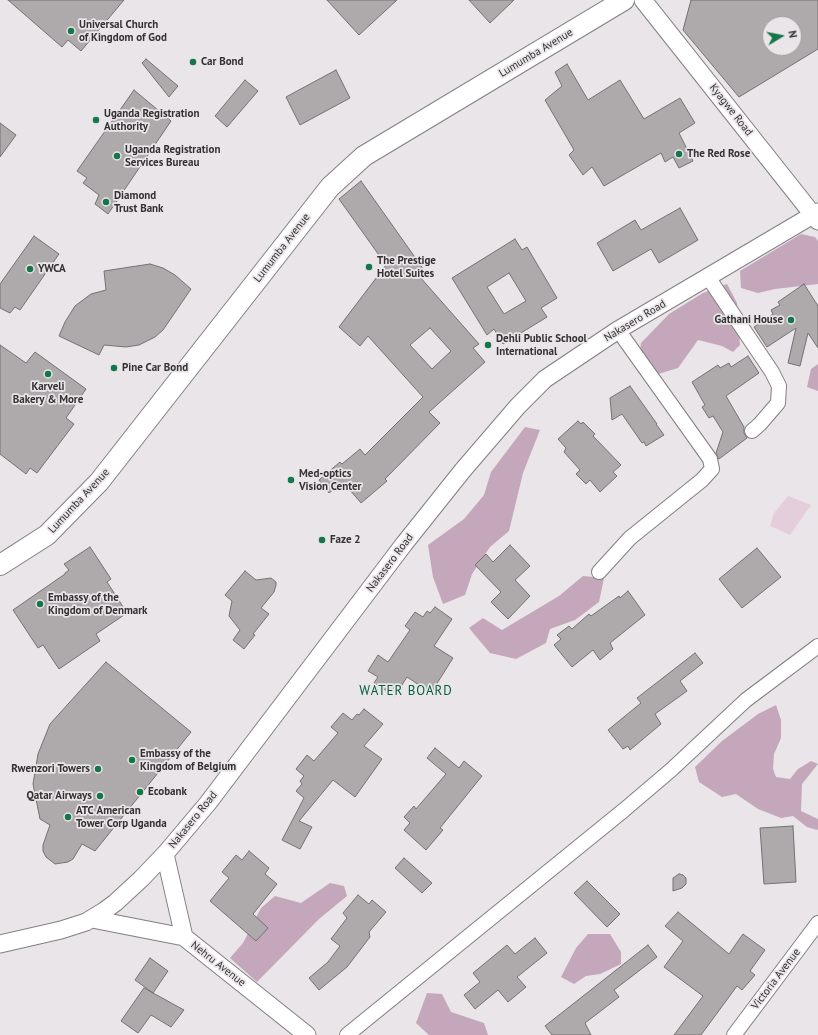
<!DOCTYPE html>
<style>
body{margin:0}
#map{position:relative;width:818px;height:1035px;overflow:hidden;background:#e9e5e8;font-family:"PT Sans",sans-serif}
canvas{display:block}
.north{position:absolute;left:762px;top:16px;width:40px;height:40px;box-sizing:border-box;background:#e9e5e8;border:1px solid #a09d9f;border-radius:50%;rotate:80deg;font-size:11px;font-weight:700;line-height:16px;text-align:center;color:#333132}
.north::after{content:'';display:block;margin:auto;width:14px;height:18px;background:#15754b;clip-path:polygon(50% 0,100% 100%,50% 72%,0 100%)}
</style>
<div id="map">
<canvas width="818" height="1035"></canvas>
<div class="north">N</div>
</div>
<script>
const ctx = document.querySelector('canvas').getContext('2d');
ctx.lineJoin = 'round';
function fill(path, color) { ctx.fillStyle = color; ctx.fill(path, 'evenodd'); }
const poly = rows => new Path2D(rows.map(r => 'M' + r).join(''));
function strokePath(path, color, width, dash) { ctx.strokeStyle = color; ctx.lineWidth = width; ctx.lineCap = dash ? 'butt' : 'round'; ctx.setLineDash(dash || []); ctx.stroke(path); }
function label(font, color, halo, rows, align = 'center') {
  ctx.font = font + ' "PT Sans",sans-serif'; ctx.lineWidth = 3.5; ctx.setLineDash([]); ctx.textBaseline = 'middle'; ctx.strokeStyle = halo; ctx.fillStyle = color; for (const [text, x, y, turn = 0] of rows) {
    ctx.save(); ctx.translate(x, y); ctx.rotate((+turn || 0) * Math.PI / 180); ctx.textAlign = isNaN(turn) ? turn : align; if (halo) ctx.strokeText(text, 0, 0); ctx.fillText(text, 0, 0); ctx.restore();
  }
}
fill(poly([
 [788,496,811,505,790,535,770,526,774,513]
]), '#e4cedc');
fill(poly([
 [801,234,815,237,818,241,818,284,775,289,758,293,741,288,740,271],
 [727,284,737,303,740,345,733,352,722,346,698,340,678,368,658,374,638,373,641,343,669,314,703,293],
 [818,364,818,391,807,387,811,369],
 [525,427,540,430,523,473,509,531,490,547,472,574,465,595,443,604,433,577,428,545,464,519,484,495,491,472],
 [583,576,604,578,599,602,575,620,550,629,546,643,516,659,490,653,469,628,483,618,502,630,559,596],
 [776,705,781,720,781,738,774,754,773,769,776,777,790,779,798,769,811,761,818,764,802,784,801,811,818,819,818,829,817,830,807,827,793,816,781,818,758,809,736,794,722,797,699,782,695,767,722,741,758,714],
 [330,883,344,886,347,896,319,919,257,982,230,958,243,943,261,908,275,896,301,903],
 [588,934,610,934,621,952,621,964,600,974,586,976,574,984,561,977,576,948],
 [427,993,442,994,451,1012,484,1023,488,1035,429,1035,416,1023]
]), '#c4a7ba');
const building = poly([
 [8,0,124,0,81,51,68,40,62,47,8,0],
 [327,0,397,0,359,35,327,0],
 [469,0,514,0,490,23,469,0],
 [691,0,818,0,818,49,739,97,683,30,691,0],
 [770,24,794,24,794,48,770,48,770,24],
 [146,59,178,86,169,97,142,63,146,59],
 [567,64,588,100,620,80,644,119,680,98,695,123,679,133,693,161,679,168,673,157,665,162,661,153,604,186,592,167,583,175,569,155,574,150,545,100,562,86,555,72,567,64],
 [336,70,350,98,300,125,286,97,336,70],
 [245,80,258,91,227,127,215,116,245,80],
 [134,90,171,121,108,214,95,204,99,195,83,183,87,178,77,171,134,90],
 [0,123,16,135,0,157,0,123],
 [361,181,424,270,419,276,479,344,473,348,485,362,429,412,440,423,385,479,387,481,361,503,343,482,329,493,319,480,340,462,342,464,360,449,365,455,423,397,368,336,360,346,339,327,386,265,339,199,361,181],
 [430,328,451,351,432,369,410,345,430,328],
 [680,208,698,240,659,263,651,249,613,271,597,243,635,220,641,230,680,208],
 [34,236,59,254,20,310,15,307,10,313,0,308,0,284,34,236],
 [515,239,522,250,527,247,557,298,541,308,547,317,503,344,494,329,487,335,452,278,515,239],
 [509,273,526,301,504,314,487,287,509,273],
 [150,264,163,268,175,275,191,289,163,330,155,337,139,345,126,347,104,345,99,355,59,336,65,322,75,306,91,294,106,290,104,271,150,264],
 [804,284,818,306,818,348,808,333,800,366,788,363,796,328,767,347,754,327,773,314,771,310,780,305,778,302,804,284],
 [0,345,26,363,35,352,86,389,66,418,74,424,37,473,30,468,26,474,0,454,0,345],
 [748,356,759,373,726,396,744,427,744,433,747,438,719,459,716,453,723,432,713,416,709,418,702,407,705,405,692,382,718,365,720,368,729,363,731,367,748,356],
 [630,386,657,424,656,424,664,435,646,446,644,442,642,443,622,414,612,420,610,398,630,386],
 [578,421,581,424,583,422,595,434,593,436,621,465,613,472,617,476,600,492,590,480,586,484,576,474,580,470,564,452,566,448,558,439,578,421],
 [510,545,530,566,515,580,530,596,508,619,491,602,501,592,475,565,486,554,493,562,510,545],
 [90,547,111,579,107,582,127,613,96,634,100,641,59,669,43,645,38,648,13,610,65,574,65,573,69,570,64,564,90,547],
 [757,548,781,577,742,608,719,579,757,548],
 [245,571,256,580,271,578,276,582,276,585,274,592,261,608,269,614,253,634,255,635,244,649,233,640,240,630,229,616,232,601,225,595,245,571],
 [628,591,645,615,610,643,613,649,600,660,593,650,572,667,554,645,561,639,557,635,569,626,572,629,589,614,591,616,619,596,620,598,628,591],
 [435,607,452,619,434,646,453,658,431,693,407,677,395,696,374,683,378,677,368,671,378,655,388,662,410,630,405,626,415,612,423,617,427,611,430,613,435,607],
 [695,653,703,663,680,681,687,691,655,714,661,724,630,750,628,746,623,749,608,730,641,703,637,698,695,653],
 [106,662,191,732,95,851,82,844,73,859,68,862,55,864,46,857,43,851,43,845,50,825,40,819,33,784,38,754,50,724,106,662],
 [364,709,383,724,364,746,382,759,355,797,333,780,299,821,312,827,300,849,282,840,304,798,296,791,302,784,300,781,304,776,296,769,307,755,314,761,338,733,331,727,343,713,352,720,357,714,359,715,364,709],
 [435,748,459,768,464,761,482,776,440,828,443,830,426,850,404,830,410,823,404,817,414,806,416,809,446,774,427,758,435,748],
 [793,826,796,882,764,884,760,828,793,826],
 [249,851,269,868,265,874,277,884,253,914,268,928,256,941,210,901,229,878,222,872,236,855,242,860,249,851],
 [404,858,432,883,422,893,395,868,404,858],
 [679,874,683,875,686,878,686,884,682,888,673,891,673,878,679,874],
 [587,881,620,914,607,927,574,893,587,881],
 [358,895,369,904,372,900,386,912,369,932,370,937,347,967,319,990,309,978,328,962,340,946,331,939,347,918,343,913,358,895],
 [678,912,729,954,743,934,765,950,750,971,755,975,742,990,737,986,701,1035,674,1035,703,996,664,967,683,941,665,926,678,912],
 [535,938,547,953,517,977,526,987,508,1002,498,990,475,1009,464,995,480,982,473,973,507,945,515,954,535,938],
 [648,945,657,957,614,990,619,997,585,1023,591,1035,552,1035,545,1026,648,945],
 [150,958,168,971,153,993,135,980,150,958],
 [144,988,184,1010,171,1027,151,1015,138,1033,121,1021,144,988]
]);
fill(building, '#aeaaac');
strokePath(building, '#757173', 1);
const minor = poly([
 [708,277,772,372,779,386,778,403,760,424,752,431],
 [599,572,630,538,702,480,712,469,710,459,618,330],
 [347,1035,624,810,671,770,746,700,818,646],
 [734,1035,818,923]
]);
const tertiary = poly([
 [643,0,818,221],
 [165,854,184,937],
 [92,919,184,937,307,1035],
 [0,944,61,930,86,922,104,911,115,903,141,879,165,854,208,803,404,544,463,470,518,406,545,379,618,330,818,212]
]);
const secondary = poly([
 [0,565,47,535,99,482,330,187,364,156,624,0]
]);
strokePath(minor, '#837f81', 16);
strokePath(tertiary, '#837f81', 19);
strokePath(secondary, '#837f81', 22);
strokePath(minor, '#fff', 14);
strokePath(tertiary, '#fff', 17);
strokePath(secondary, '#fff', 20);
for (const [x, y, r, color] of [
 [71,31,4,"#15754b"],
 [193,62,4,"#15754b"],
 [96,120,4,"#15754b"],
 [679,154,4,"#15754b"],
 [117,156,4,"#15754b"],
 [106,202,4,"#15754b"],
 [369,267,4,"#15754b"],
 [30,269,4,"#15754b"],
 [791,320,4,"#15754b"],
 [488,345,4,"#15754b"],
 [114,368,4,"#15754b"],
 [48,374,4,"#15754b"],
 [291,480,4,"#15754b"],
 [322,540,4,"#15754b"],
 [40,604,4,"#15754b"],
 [132,760,4,"#15754b"],
 [98,769,4,"#15754b"],
 [140,792,4,"#15754b"],
 [100,796,4,"#15754b"],
 [68,817,4,"#15754b"]
]) { const dot = new Path2D(); dot.arc(x, y, r, 0, 2 * Math.PI); ctx.fillStyle = color; ctx.fill(dot); strokePath(dot, '#e9e5e8', 1.5); }
label('bold 11px', '#333132', '#e9e5e8', [
 ["Universal Church",79,25],
 ["of Kingdom of God",79,38],
 ["Car Bond",201,62],
 ["Uganda Registration",104,114],
 ["Authority",104,127],
 ["Uganda Registration",125,150],
 ["Services Bureau",125,163],
 ["The Red Rose",687,154],
 ["Diamond",114,196],
 ["Trust Bank",114,209],
 ["The Prestige",377,261],
 ["Hotel Suites",377,274],
 ["YWCA",38,269],
 ["Gathani House",783,320,"right"],
 ["Dehli Public School",496,339],
 ["International",496,352],
 ["Pine Car Bond",122,368],
 ["Karveli",48,387,"center"],
 ["Bakery & More",48,400,"center"],
 ["Med-optics",299,474],
 ["Vision Center",299,487],
 ["Faze 2",330,540],
 ["Embassy of the",48,598],
 ["Kingdom of Denmark",48,611],
 ["Embassy of the",140,754],
 ["Kingdom of Belgium",140,767],
 ["Rwenzori Towers",90,769,"right"],
 ["Ecobank",148,792],
 ["Qatar Airways",92,796,"right"],
 ["ATC American",76,811],
 ["Tower Corp Uganda",76,824]
], 'left');
label('11px', '#333132', '#e9e5e8', [
 ["Lumumba Avenue",536,53,-31],
 ["Kyagwe Road",731,110,52],
 ["Lumumba Avenue",282,248,-52],
 ["Nakasero Road",635,321,-31],
 ["Lumumba Avenue",79,501,-47],
 ["Nakasero Road",390,563,-53],
 ["Nakasero Road",193,820,-51],
 ["Nehru Avenue",218,964,38],
 ["Victoria Avenue",776,979,-53]
]);
ctx.letterSpacing = '1px';
label('13px', '#005e39', '#e9e5e8', [
 ["WATER BOARD",406,691]
]);
ctx.letterSpacing = '0px';
</script>
